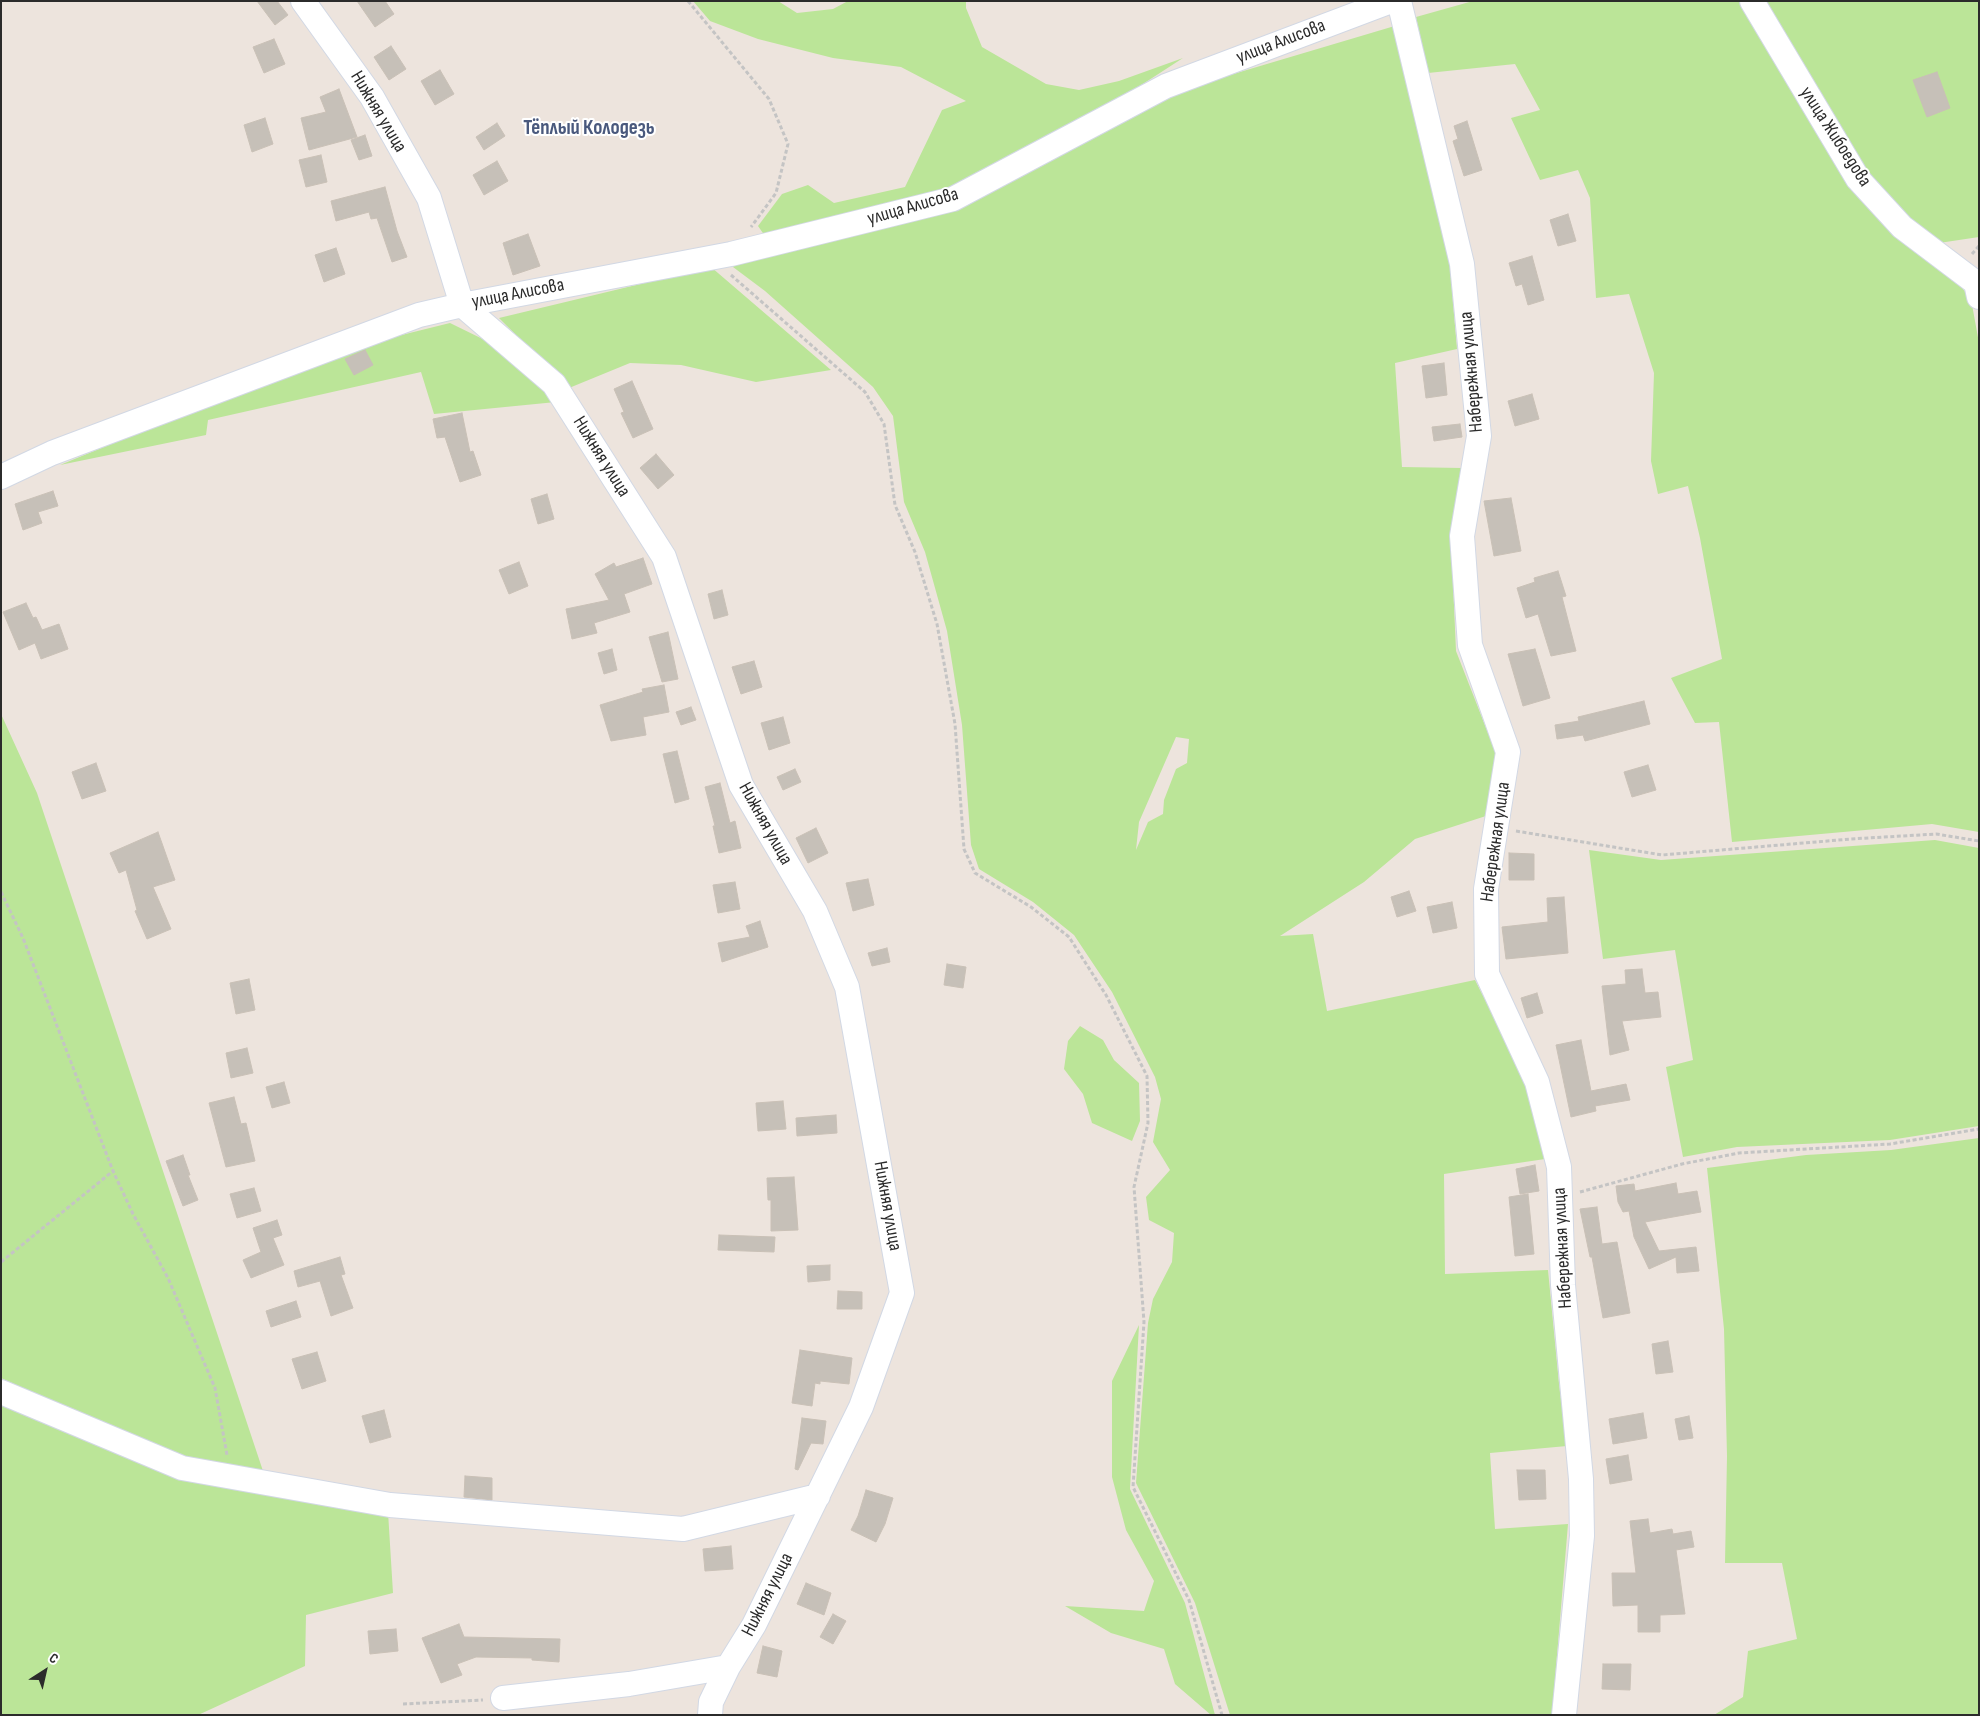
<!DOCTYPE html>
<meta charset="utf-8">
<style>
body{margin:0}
#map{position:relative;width:1980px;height:1716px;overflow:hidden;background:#ede4dd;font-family:"Sofia Sans Condensed",sans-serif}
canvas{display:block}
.frame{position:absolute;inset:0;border:2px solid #2b2b2b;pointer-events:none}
.north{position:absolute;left:20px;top:1646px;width:50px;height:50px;-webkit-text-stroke:4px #fff;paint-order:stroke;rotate:35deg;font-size:14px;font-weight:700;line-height:20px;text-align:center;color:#2b2b2b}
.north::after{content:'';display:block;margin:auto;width:18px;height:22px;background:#2b2b2b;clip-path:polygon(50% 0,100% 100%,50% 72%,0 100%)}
</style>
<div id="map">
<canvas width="1980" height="1716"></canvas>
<div class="frame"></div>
<div class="north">С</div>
</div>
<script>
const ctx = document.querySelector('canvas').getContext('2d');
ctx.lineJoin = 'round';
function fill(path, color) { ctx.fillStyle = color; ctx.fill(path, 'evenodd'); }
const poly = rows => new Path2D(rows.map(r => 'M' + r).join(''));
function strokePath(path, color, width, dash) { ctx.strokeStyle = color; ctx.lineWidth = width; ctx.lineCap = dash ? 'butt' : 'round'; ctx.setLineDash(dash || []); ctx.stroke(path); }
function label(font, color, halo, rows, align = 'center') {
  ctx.font = font + ' "Sofia Sans Condensed",sans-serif'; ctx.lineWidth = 4; ctx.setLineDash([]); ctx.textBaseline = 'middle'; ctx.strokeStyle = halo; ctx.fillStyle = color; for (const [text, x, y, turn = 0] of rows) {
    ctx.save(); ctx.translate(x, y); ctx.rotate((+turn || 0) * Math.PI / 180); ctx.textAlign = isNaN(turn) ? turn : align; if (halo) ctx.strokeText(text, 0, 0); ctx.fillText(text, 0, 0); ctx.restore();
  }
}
fill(poly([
 [693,1,778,1,797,13,833,9,848,1,966,1,966,8,982,47,1046,84,1079,90,1119,81,1183,58,1078,126,947,197,765,236,758,226,782,194,808,185,834,203,905,187,942,110,966,101,901,67,833,58,758,39,710,21],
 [1473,1,1741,1,1848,182,1953,277,1971,299,1979,343,1979,832,1932,824,1732,842,1719,722,1695,723,1671,678,1722,659,1700,538,1688,486,1658,494,1651,461,1654,373,1629,294,1596,298,1590,198,1578,170,1540,180,1511,118,1540,110,1515,64,1428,73,1416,17],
 [1760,1,1979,1,1979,237,1939,243,1905,222,1861,171],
 [1398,25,1450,267,1457,349,1395,363,1402,467,1462,468,1451,538,1456,651,1497,756,1489,815,1415,839,1364,882,1280,936,1313,934,1327,1011,1475,980,1530,1088,1545,1159,1444,1174,1445,1274,1548,1270,1559,1384,1567,1446,1490,1453,1495,1529,1568,1524,1552,1715,1230,1715,1195,1603,1136,1483,1148,1323,1153,1299,1172,1262,1174,1233,1149,1220,1146,1197,1170,1170,1153,1142,1161,1099,1155,1077,1112,992,1074,935,1033,902,979,869,971,845,962,725,947,631,925,552,904,502,893,416,873,387,765,291,733,267,735,261,951,207,1166,94],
 [1176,737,1189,739,1187,763,1176,769,1164,800,1163,814,1148,822,1136,850,1139,822],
 [711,267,831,370,756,382,681,365,630,363,569,388,499,318],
 [450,323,499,347,556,402,434,414,421,372,208,420,206,435,60,465,337,351],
 [1,714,37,793,265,1477,170,1456,1,1378],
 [1935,840,1979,848,1979,1126,1890,1140,1737,1147,1683,1157,1666,1067,1693,1060,1675,950,1603,959,1589,850,1661,860],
 [1080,1026,1103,1040,1114,1060,1139,1083,1140,1121,1132,1141,1092,1123,1083,1094,1064,1069,1068,1041],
 [1979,1138,1979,1715,1714,1715,1743,1697,1748,1651,1797,1639,1782,1563,1725,1563,1727,1456,1724,1329,1707,1168,1806,1155,1891,1150],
 [1139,1325,1130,1489,1185,1603,1215,1715,1211,1715,1175,1684,1164,1649,1111,1633,1065,1606,1144,1611,1154,1581,1126,1530,1112,1477,1112,1381],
 [1,1400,133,1460,388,1512,393,1593,306,1615,305,1666,198,1715,1,1715]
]), '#bbe598');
const building = poly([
 [257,1,277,1,288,15,275,25,257,1],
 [357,1,385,1,394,14,375,27,357,1],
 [274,39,285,64,264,73,253,47,274,39],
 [391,46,406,69,389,80,374,57,391,46],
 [440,70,454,94,435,105,421,81,440,70],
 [1937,72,1950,108,1927,117,1913,80,1937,72],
 [339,89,357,137,309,150,301,118,326,112,320,97,339,89],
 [265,118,273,144,252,152,244,125,265,118],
 [1467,121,1482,170,1464,176,1453,141,1458,139,1454,126,1467,121],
 [497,123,505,136,484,150,476,137,497,123],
 [365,135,372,156,359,160,351,140,365,135],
 [321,155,327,182,306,187,299,160,321,155],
 [497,161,508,181,484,195,473,175,497,161],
 [385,187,397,231,407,257,392,262,377,218,371,219,369,212,336,221,331,201,385,187],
 [1568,214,1576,241,1558,246,1550,220,1568,214],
 [528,234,540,266,513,275,503,243,528,234],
 [336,248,345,274,324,282,315,255,336,248],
 [1532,256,1544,300,1528,305,1522,284,1516,286,1509,263,1532,256],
 [365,350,373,365,354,375,345,359,365,350],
 [1444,363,1447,395,1426,398,1422,366,1444,363],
 [632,381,653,429,633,438,621,413,624,412,614,389,632,381],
 [1532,394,1539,419,1515,426,1508,401,1532,394],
 [462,413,470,452,473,451,481,475,460,482,445,437,437,438,433,419,462,413],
 [1460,424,1462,437,1434,441,1432,427,1460,424],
 [656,454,674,475,658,489,640,468,656,454],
 [53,491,58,506,38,512,42,523,23,530,15,504,53,491],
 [547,494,554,519,538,524,531,499,547,494],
 [1511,498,1521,551,1494,556,1484,501,1511,498],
 [643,558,652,584,624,594,630,612,594,623,597,633,572,639,566,609,609,600,595,574,614,563,616,567,643,558],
 [519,562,528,586,509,594,499,570,519,562],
 [1558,571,1566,596,1562,597,1576,651,1551,656,1538,614,1526,618,1517,588,1535,582,1534,578,1558,571],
 [722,590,728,615,714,619,708,594,722,590],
 [26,603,33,618,36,617,42,630,59,624,68,649,41,659,35,643,19,650,3,612,26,603],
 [668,632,678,679,662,682,649,637,668,632],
 [612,649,617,670,604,674,598,653,612,649],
 [1535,649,1550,698,1523,706,1508,654,1535,649],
 [754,661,762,687,741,694,732,667,754,661],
 [664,685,669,712,643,717,646,735,611,741,600,705,643,692,642,689,664,685],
 [1644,701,1650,724,1585,741,1583,735,1557,739,1555,725,1579,721,1578,717,1644,701],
 [691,707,696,720,681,725,676,712,691,707],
 [783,717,790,743,769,750,761,723,783,717],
 [677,751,689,799,675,803,663,754,677,751],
 [96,763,106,791,82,799,72,772,96,763],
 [1648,765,1656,790,1632,797,1624,772,1648,765],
 [795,769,801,782,783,790,777,777,795,769],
 [720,783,730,823,735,821,741,848,719,853,713,826,715,826,705,787,720,783],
 [816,828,828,853,808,863,796,838,816,828],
 [158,832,175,880,153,887,171,929,147,939,135,911,137,910,126,870,119,873,110,853,158,832],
 [1509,853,1534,854,1534,880,1509,880,1509,853],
 [868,879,874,905,853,911,846,883,868,879],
 [735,882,740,909,718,913,713,885,735,882],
 [1409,891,1416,911,1397,917,1391,897,1409,891],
 [1564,897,1568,953,1506,959,1502,927,1548,922,1547,898,1564,897],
 [1452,902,1457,928,1433,933,1427,907,1452,902],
 [760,921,768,947,722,962,718,943,750,937,746,926,760,921],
 [887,948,890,962,872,966,868,953,887,948],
 [947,964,966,967,963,988,944,985,947,964],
 [1642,969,1645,993,1658,992,1661,1017,1622,1021,1629,1050,1610,1055,1602,986,1626,984,1625,970,1642,969],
 [249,979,255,1010,236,1014,230,983,249,979],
 [1537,993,1543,1013,1527,1018,1521,998,1537,993],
 [1581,1040,1591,1091,1626,1084,1630,1100,1595,1106,1596,1111,1571,1117,1556,1045,1581,1040],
 [247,1048,253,1073,231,1078,226,1053,247,1048],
 [284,1082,290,1103,272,1108,266,1087,284,1082],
 [234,1097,241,1124,246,1123,255,1161,226,1167,209,1103,234,1097],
 [783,1101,786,1129,758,1131,756,1103,783,1101],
 [836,1115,837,1133,797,1136,796,1118,836,1115],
 [183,1155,190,1175,188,1175,198,1200,183,1206,166,1161,183,1155],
 [1535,1165,1539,1191,1520,1194,1516,1169,1535,1165],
 [794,1177,798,1230,771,1231,771,1200,768,1200,767,1178,794,1177],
 [1676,1183,1678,1194,1697,1191,1701,1212,1645,1222,1659,1251,1696,1247,1699,1271,1677,1273,1676,1257,1649,1269,1634,1237,1629,1211,1623,1212,1618,1202,1616,1186,1634,1184,1635,1191,1676,1183],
 [254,1188,261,1211,237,1218,230,1194,254,1188],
 [1528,1194,1534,1254,1515,1256,1509,1197,1528,1194],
 [1597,1207,1602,1244,1617,1242,1630,1313,1603,1318,1592,1257,1590,1257,1580,1209,1597,1207],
 [277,1220,282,1235,273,1238,284,1265,251,1278,243,1260,261,1252,253,1228,277,1220],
 [719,1235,775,1237,774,1252,718,1250,719,1235],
 [340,1257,345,1274,341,1275,353,1308,331,1316,320,1281,298,1287,294,1271,340,1257],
 [830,1265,830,1280,808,1282,807,1266,830,1265],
 [838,1291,862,1292,862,1309,837,1309,838,1291],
 [296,1301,301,1317,271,1327,266,1311,296,1301],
 [1668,1341,1673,1372,1656,1374,1652,1344,1668,1341],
 [800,1350,852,1358,849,1384,820,1381,820,1384,815,1383,812,1406,792,1403,800,1350],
 [317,1352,326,1381,302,1389,292,1359,317,1352],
 [384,1410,391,1437,370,1443,362,1416,384,1410],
 [1643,1413,1647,1438,1613,1444,1609,1419,1643,1413],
 [1689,1416,1693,1438,1679,1440,1675,1419,1689,1416],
 [802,1418,826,1421,823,1444,811,1443,798,1470,795,1469,802,1418],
 [1628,1455,1632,1480,1610,1484,1606,1459,1628,1455],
 [1517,1470,1545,1470,1546,1499,1519,1500,1517,1470],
 [465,1476,492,1478,492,1500,464,1497,465,1476],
 [866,1490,893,1498,885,1524,876,1542,851,1530,858,1516,866,1490],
 [1648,1519,1650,1533,1672,1529,1673,1534,1691,1531,1694,1547,1676,1550,1685,1614,1660,1615,1660,1632,1638,1632,1638,1605,1613,1606,1612,1573,1636,1573,1630,1521,1648,1519],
 [731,1546,733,1569,705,1571,703,1549,731,1546],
 [806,1583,831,1593,824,1615,797,1604,806,1583],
 [833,1614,846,1621,833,1644,820,1637,833,1614],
 [459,1624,464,1637,560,1639,559,1662,532,1660,532,1658,476,1657,457,1664,462,1675,441,1683,422,1638,459,1624],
 [396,1629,398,1651,370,1654,368,1631,396,1629],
 [763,1646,782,1651,777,1677,757,1673,763,1646],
 [1603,1664,1631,1664,1630,1690,1602,1689,1603,1664]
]);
fill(building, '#c6c0b8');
strokePath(building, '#c9c0b6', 1);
const minor = poly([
 [303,1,372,97,429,198,462,305,554,384,664,557,741,785,815,911,847,987,902,1293,861,1407,754,1625,728,1667,711,1702,710,1715],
 [1399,1,1462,264,1479,436,1462,536,1470,645,1508,752,1486,889,1487,974,1537,1082,1559,1167,1563,1285,1581,1479,1582,1536,1564,1715],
 [1752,1,1858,179,1902,227,1976,283,1979,297],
 [1,477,52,453,419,315,462,305,731,254,953,199,1166,86,1391,1],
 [1,1392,182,1468,390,1505,683,1529,818,1496],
 [503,1698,629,1684,728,1667]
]);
strokePath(minor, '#d2d8e4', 26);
strokePath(poly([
 [688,1,769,99,788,144,776,193,751,227],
 [1972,254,1979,246],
 [731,275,865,392,884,424,895,505,915,552,937,624,955,724,964,849,975,873,1031,907,1069,937,1106,995,1147,1076,1148,1123,1134,1187,1144,1322,1133,1487,1189,1600,1222,1715],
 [1516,831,1662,855,1851,839,1936,834,1979,841],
 [1,892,23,938,113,1171,133,1214,168,1278,215,1388,227,1455],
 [1580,1192,1682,1164,1739,1153,1890,1144,1979,1129],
 [1,1262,113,1171],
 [403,1704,483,1700]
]), '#c4c4c4', 3, [4, 2.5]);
strokePath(minor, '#fff', 24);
label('19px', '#2b2b2b', '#fff', [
 ["улица Алисова",1281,42,-21],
 ["Нижняя улица",378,112,59],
 ["улица Жибоедова",1835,137,57],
 ["улица Алисова",913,207,-16],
 ["улица Алисова",518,294,-11],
 ["Набережная улица",1472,372,-95],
 ["Нижняя улица",601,457,58],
 ["Нижняя улица",765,824,61],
 ["Набережная улица",1496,842,-82],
 ["Нижняя улица",887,1206,80],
 ["Набережная улица",1563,1248,-93],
 ["Нижняя улица",768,1595,-63]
]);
label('bold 21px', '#4a597d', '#fff', [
 ["Тёплый Колодезь",589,129]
]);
</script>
